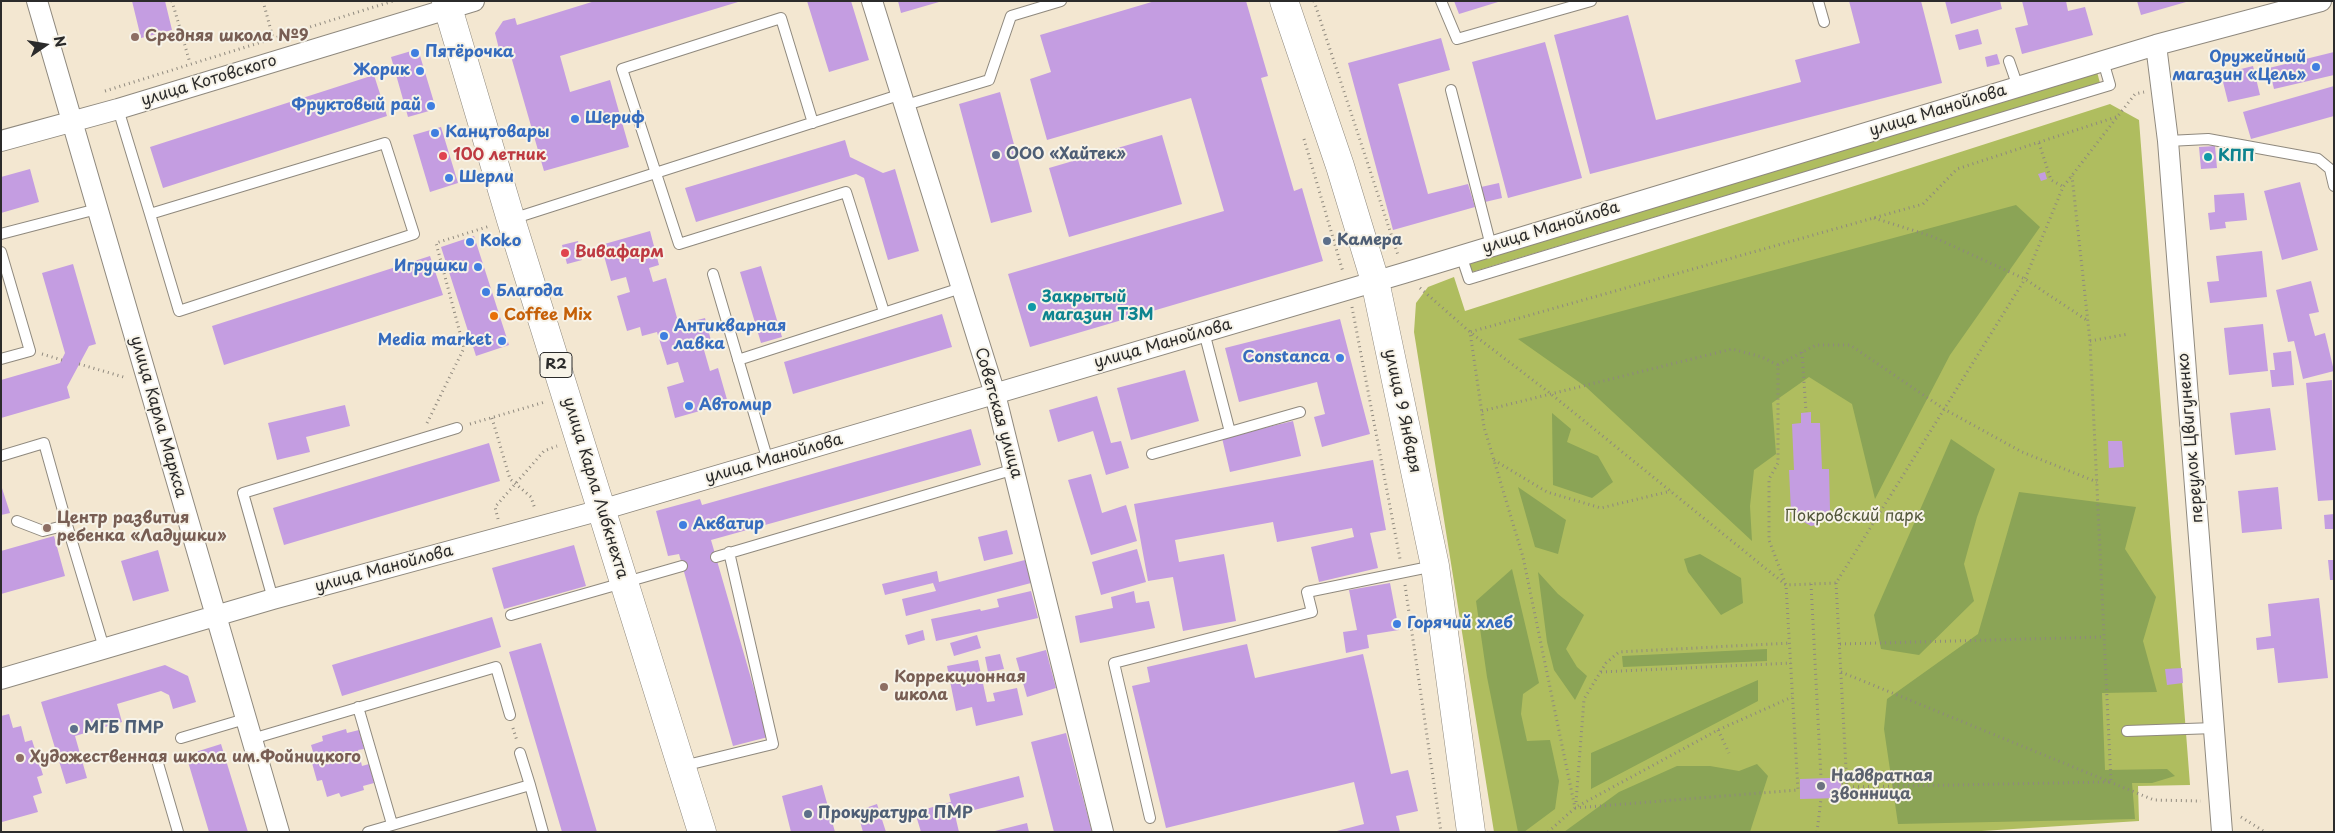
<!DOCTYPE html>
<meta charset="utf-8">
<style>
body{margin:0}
#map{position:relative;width:2335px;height:833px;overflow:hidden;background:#f3e7d1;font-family:"Playpen Sans",sans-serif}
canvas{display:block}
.frame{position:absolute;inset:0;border:2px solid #2b2b2b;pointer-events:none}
.north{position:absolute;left:20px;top:20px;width:50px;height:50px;-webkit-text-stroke:4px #f7f3e8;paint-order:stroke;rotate:77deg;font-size:14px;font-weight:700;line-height:20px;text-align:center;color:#2b2b2b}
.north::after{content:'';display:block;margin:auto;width:18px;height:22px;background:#2b2b2b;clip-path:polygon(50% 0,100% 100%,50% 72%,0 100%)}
</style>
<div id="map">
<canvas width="2335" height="833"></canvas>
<div class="frame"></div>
<div class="north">N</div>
</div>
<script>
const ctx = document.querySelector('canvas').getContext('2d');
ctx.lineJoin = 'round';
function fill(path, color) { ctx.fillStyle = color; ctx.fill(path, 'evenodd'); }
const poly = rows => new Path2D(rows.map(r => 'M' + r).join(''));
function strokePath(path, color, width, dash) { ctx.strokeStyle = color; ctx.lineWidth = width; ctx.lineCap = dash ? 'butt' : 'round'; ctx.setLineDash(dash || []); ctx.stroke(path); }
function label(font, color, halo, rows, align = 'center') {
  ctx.font = font + ' "Playpen Sans",sans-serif'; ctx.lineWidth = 4; ctx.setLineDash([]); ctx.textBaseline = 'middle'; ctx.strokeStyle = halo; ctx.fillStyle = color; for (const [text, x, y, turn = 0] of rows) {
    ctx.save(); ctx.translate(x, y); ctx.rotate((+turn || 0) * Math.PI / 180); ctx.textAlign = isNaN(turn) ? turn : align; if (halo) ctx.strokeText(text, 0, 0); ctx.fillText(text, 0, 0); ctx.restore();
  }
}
fill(poly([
 [2097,72,2100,83,1472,272,1469,263],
 [2110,104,2139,120,2190,785,2138,786,2139,821,1966,832,1494,832,1414,332,1416,303,1428,287,1454,277,1465,311]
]), '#afbd5f');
fill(poly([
 [2016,205,2040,227,1950,355,1875,499,1852,404,1809,377,1772,403,1776,454,1754,470,1750,506,1752,541,1586,387,1518,339],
 [1552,413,1571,429,1567,442,1598,456,1613,482,1592,498,1553,485],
 [1951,439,1995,469,1977,517,1964,564,1974,601,1919,655,1881,649,1874,615],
 [1518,487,1566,520,1558,554,1535,547],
 [2019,492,2136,507,2125,549,2156,597,2143,641,2157,692,2102,693,2105,770,2167,769,2175,776,2152,783,2132,783,2135,819,1898,824,1884,729,1887,699,1978,634],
 [1700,554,1741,578,1743,603,1721,615,1688,572,1684,559],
 [1512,569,1539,683,1523,694,1521,714,1527,741,1550,740,1559,781,1555,809,1524,832,1518,832,1487,677,1476,601],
 [1538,572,1558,594,1584,615,1566,649,1577,667,1587,676,1575,700,1554,670,1547,642],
 [1767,649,1767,661,1623,667,1622,656],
 [1758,680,1758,701,1591,789,1591,753],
 [1757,764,1768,776,1750,832,1564,832,1619,792,1677,766,1710,766,1739,771]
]), '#8ba456');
fill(poly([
 [132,1,165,1,172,30,141,38],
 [595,1,738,2,560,56,570,92,610,80,629,147,544,171,508,46,499,49,495,33,503,21,515,18,517,25],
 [807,1,851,1,869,60,829,72],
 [898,1,939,1,939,2,901,13],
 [1155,1,1246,1,1268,76,1261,78,1294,191,1302,188,1323,261,1030,347,1008,274,1224,211,1191,98,1047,140,1030,79,1051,72,1040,35],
 [1454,1,1498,1,1498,2,1459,14],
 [1849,1,1921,1,1942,83,1590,174,1554,35,1628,15,1656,120,1801,82,1795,60,1860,43],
 [1945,1,2000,1,2002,9,1951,24],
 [2022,1,2066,1,2068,11,2085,7,2093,35,2022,54,2015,28,2028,25],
 [2137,1,2186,1,2186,2,2141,15],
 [1978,29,1982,44,1959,50,1955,35],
 [1441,38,1450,70,1398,84,1428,194,1468,184,1475,207,1393,230,1348,63],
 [1545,42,1582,178,1508,198,1472,62],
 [418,49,436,109,408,117,391,57],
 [2334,52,2334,75,2274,89,2269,68],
 [1997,54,2000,64,1987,67,1985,57],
 [2253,66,2260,95,2228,102,2221,74],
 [374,75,387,116,163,188,150,147],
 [2334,86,2334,116,2251,139,2243,112],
 [1000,92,1032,212,991,223,959,104],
 [441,127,458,183,430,192,413,135],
 [1162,135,1182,204,1069,237,1049,168],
 [845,140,850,157,883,173,895,169,919,251,888,260,864,178,856,174,696,222,685,188],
 [2215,146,2217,168,2201,169,2199,147],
 [30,169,39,202,1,213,1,177],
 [2045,172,2047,179,2041,181,2038,174],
 [2300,182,2318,250,2282,260,2264,191],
 [1499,183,1502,198,1485,202,1481,187],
 [2244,193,2247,220,2225,222,2226,228,2210,230,2208,213,2215,212,2214,195],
 [650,231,659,265,649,268,653,282,666,278,679,325,705,318,713,348,704,350,710,371,718,368,728,403,675,418,667,387,684,382,678,362,667,365,657,332,642,336,640,327,627,331,617,296,630,292,626,277,611,281,601,245],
 [474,236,509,345,476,356,441,247],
 [578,241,582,260,567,264,562,245],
 [2262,251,2267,297,2210,303,2207,282,2219,281,2216,256],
 [430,256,443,295,224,365,212,326],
 [73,264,96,344,89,346,67,387,70,398,1,418,1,380,60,363,65,353,42,273],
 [761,266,782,337,761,343,740,272],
 [2311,281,2319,312,2309,314,2315,336,2325,333,2334,371,2303,379,2294,341,2288,342,2276,290],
 [942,314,952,347,793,394,784,362],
 [1340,319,1370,434,1322,447,1314,417,1325,414,1317,382,1239,402,1225,348],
 [2263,324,2268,371,2229,375,2224,328],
 [2291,351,2294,385,2272,387,2270,370,2275,370,2273,353],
 [1185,370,1199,421,1131,440,1117,388],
 [2332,380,2334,500,2318,501,2306,383],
 [1097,396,1111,443,1121,441,1129,468,1106,475,1093,431,1058,442,1049,410],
 [345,405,350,426,306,437,310,452,277,460,268,423],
 [2270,408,2276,450,2235,455,2230,413],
 [1811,412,1811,423,1820,423,1822,469,1829,469,1830,510,1824,516,1820,516,1816,525,1811,526,1802,521,1800,516,1793,516,1791,512,1789,470,1794,470,1792,424,1801,423,1801,413],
 [1293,421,1301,456,1230,472,1222,438],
 [971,429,981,465,711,540,768,737,733,746,679,554,668,556,656,511,700,499,702,505],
 [2108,441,2122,441,2124,467,2109,468],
 [489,443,500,481,284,545,273,508],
 [1373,460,1386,530,1370,533,1378,568,1319,582,1311,547,1354,537,1352,528,1277,542,1273,522,1175,540,1179,562,1224,554,1236,621,1183,631,1173,577,1148,581,1134,504],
 [1091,474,1102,513,1126,505,1137,541,1091,555,1068,480],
 [1,485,10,513,1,515],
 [2278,487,2282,529,2242,533,2238,491],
 [2334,514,2334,529,2325,529,2324,515],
 [1007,530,1013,554,984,561,978,537],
 [54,536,65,576,1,594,1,551],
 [574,545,586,586,504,609,492,568],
 [1137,549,1146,582,1101,595,1092,562],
 [158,550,169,591,133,601,121,561],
 [1025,560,1031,583,906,616,902,599,936,591,933,583,885,595,882,584,937,571,939,582],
 [2328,560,2334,560,2334,580,2330,580],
 [1390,583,1399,630,1367,635,1369,648,1346,653,1343,632,1357,630,1349,590],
 [1031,591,1038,618,936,641,931,619,980,609,981,611,999,607,997,599],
 [1134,591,1136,603,1149,601,1155,628,1080,643,1075,616,1113,608,1111,597],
 [2319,598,2328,678,2278,683,2274,648,2257,650,2256,638,2271,636,2268,604],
 [492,617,501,647,342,696,332,665],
 [923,630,925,640,908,645,905,635],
 [977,635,981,648,954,656,950,643],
 [541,643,597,832,562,832,509,652],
 [1247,644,1255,678,1363,654,1391,774,1408,770,1418,811,1396,816,1400,832,1333,832,1364,824,1354,782,1166,828,1132,686,1150,682,1147,667],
 [1046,650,1056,688,1027,697,1016,658],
 [1000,654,1004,669,988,672,985,657],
 [978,660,987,702,995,701,993,693,1017,688,1023,715,976,726,972,707,956,711,947,666],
 [165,665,188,676,196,702,173,709,169,695,161,691,117,704,122,722,75,736,87,778,66,784,41,702],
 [2182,668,2183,683,2167,685,2165,669],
 [9,714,13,728,21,726,25,742,32,740,43,775,37,777,42,793,33,796,38,812,2,822,1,716],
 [346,729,347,733,359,730,364,749,358,750,362,766,369,764,374,783,363,786,364,790,341,797,339,793,327,797,322,780,317,781,312,763,316,762,311,745,323,741,322,736],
 [1066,733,1092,832,1054,832,1031,742],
 [221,744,248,832,209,832,186,755],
 [1019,776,1024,797,955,815,959,832,921,832,915,812,951,802,949,794],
 [1829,778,1841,778,1842,798,1800,799,1800,779],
 [822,785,835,832,791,832,782,796],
 [877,804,886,832,863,832,857,811],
 [1027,823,1029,832,995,832,995,831]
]), '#c49de1');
const lane = poly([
 [1441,1,1457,39,1591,1],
 [1818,1,1824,22],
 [2009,61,2018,87],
 [1451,90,1491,246],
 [906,105,989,80,1011,16,1061,1],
 [118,109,150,214,385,143,414,234,179,311,150,214],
 [813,123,781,18,622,69,679,244,846,192,884,312],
 [2168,141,2208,139,2318,159,2330,169,2334,186],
 [512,219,902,94],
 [1,234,97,209],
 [1,252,30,351,1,359],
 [1461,255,1469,279,2110,85,2103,61],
 [713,274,768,461],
 [1204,332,1230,432,1300,412],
 [738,360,961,288],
 [1152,454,1230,432],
 [1,456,44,443,67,525],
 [17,521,43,531,67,525,104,648],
 [716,557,1015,469],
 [273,599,243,493,457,428],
 [511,615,682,566],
 [358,707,392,824],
 [2127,731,2215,728],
 [181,738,245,719],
 [252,739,496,667,510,715],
 [520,753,530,785],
 [157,760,178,832],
 [683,766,773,744,729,552],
 [1150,818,1114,663,1312,612,1307,592,1434,566],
 [368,832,530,785,543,832]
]);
const street = poly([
 [37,1,279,832],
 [872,1,995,394,1103,832],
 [2156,45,2168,141,2222,832],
 [1,141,118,109,474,1],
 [1,679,273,599,601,510,1404,273,2156,45,2321,1]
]);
const secondary = poly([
 [1284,1,1340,166,1375,281,1435,566,1471,832]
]);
const primary = poly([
 [446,1,511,220,702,832]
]);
strokePath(lane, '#8f897e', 12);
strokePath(street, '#8f897e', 22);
strokePath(secondary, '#8f897e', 29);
strokePath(primary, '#8f897e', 29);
strokePath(poly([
 [172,1,190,63],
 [263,1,273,38],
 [1314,1,1398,255],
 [105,91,393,1],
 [1304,139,1343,272],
 [2039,143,2051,180,2062,186],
 [1874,218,1931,236,2025,279,2088,321],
 [1420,288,1470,332,1551,394,1786,585,1836,583,2025,279,2063,187,2135,94,2144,92],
 [1352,307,1400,559],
 [2090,341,2128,334],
 [1802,352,1806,412],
 [42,354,62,360],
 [79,364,127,378],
 [1778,365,1816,345,1850,345,1944,409,2022,452,2097,482],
 [1482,411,1732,349,1762,357,1778,365,1778,463,1769,479,1769,540,1786,585,1798,790,1575,808],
 [492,418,510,479,531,497,535,509],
 [427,423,464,348,436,243,490,226],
 [470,424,545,402],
 [1494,460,1547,492,1601,508,1671,491],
 [498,519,495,507,544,451,557,446],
 [1836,583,1847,787],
 [1811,584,1821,778],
 [1405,585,1441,832],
 [1840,644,2104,637],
 [1601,672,1791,663],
 [1841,672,2154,800,2201,801],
 [513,728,517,741],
 [1718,730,1729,753],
 [1842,783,1843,783,1843,776,1838,776,1838,782,1842,781],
 [1843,787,2111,782,2090,341,2072,176],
 [1576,802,1584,699,1606,663,1619,652,1790,643],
 [1578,806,1718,730,1792,697],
 [2241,817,2265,832],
 [1548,832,1575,808,1523,557,1484,427,1470,332,1923,204,1957,169,2116,117],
 [1817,832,1821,799]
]), '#8f897e', 3, [1, 4]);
strokePath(lane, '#fff', 10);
strokePath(street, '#fff', 20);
strokePath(secondary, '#fff', 28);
strokePath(primary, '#fff', 28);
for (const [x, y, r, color] of [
 [135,37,5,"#8d6e63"],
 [415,53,5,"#3f7fe0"],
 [2316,67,5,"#3f7fe0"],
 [420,71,5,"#3f7fe0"],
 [431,106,5,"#3f7fe0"],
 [575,119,5,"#3f7fe0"],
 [435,133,5,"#3f7fe0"],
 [996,155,5,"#5c6f8a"],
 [443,156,5,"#e0444e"],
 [2208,157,5,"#0f9aa8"],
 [449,178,5,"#3f7fe0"],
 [1327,241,5,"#5c6f8a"],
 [470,242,5,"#3f7fe0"],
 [565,253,5,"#e0444e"],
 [478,267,5,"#3f7fe0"],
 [486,292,5,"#3f7fe0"],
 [1032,307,5,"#0f9aa8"],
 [494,316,5,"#e8710a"],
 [664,336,5,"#3f7fe0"],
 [502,341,5,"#3f7fe0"],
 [1340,358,5,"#3f7fe0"],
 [689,406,5,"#3f7fe0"],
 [683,525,5,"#3f7fe0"],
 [47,528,5,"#8d6e63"],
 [1397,624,5,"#3f7fe0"],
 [884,687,5,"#8d6e63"],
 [74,729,5,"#5c6f8a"],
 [20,758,5,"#8d6e63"],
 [1821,786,5,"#6b7280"],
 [808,814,5,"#5c6f8a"]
]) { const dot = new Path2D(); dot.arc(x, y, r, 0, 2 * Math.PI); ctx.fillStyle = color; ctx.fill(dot); strokePath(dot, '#f7f3e8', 2); }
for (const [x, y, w] of [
 [556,365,32]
]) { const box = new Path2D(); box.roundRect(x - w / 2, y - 12.5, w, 25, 4); ctx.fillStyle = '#f7f3e8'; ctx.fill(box); strokePath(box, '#2b2b2b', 1); }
label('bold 15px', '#2b2b2b', null, [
 ["R2",556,365]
]);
label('bold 16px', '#785e54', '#f7f3e8', [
 ["Средняя школа №9",145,37],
 ["Центр развития",57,519],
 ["ребенка «Ладушки»",57,537],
 ["Коррекционная",894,678],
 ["школа",894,696],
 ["Художественная школа им.Фойницкого",30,758]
], 'left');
label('bold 16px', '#366cbe', '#f7f3e8', [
 ["Пятёрочка",425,53],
 ["Оружейный",2306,58,"right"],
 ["магазин «Цель»",2306,76,"right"],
 ["Жорик",410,71,"right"],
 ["Фруктовый рай",421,106,"right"],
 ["Шериф",585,119],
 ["Канцтовары",445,133],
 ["Шерли",459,178],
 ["Koko",480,242],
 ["Игрушки",468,267,"right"],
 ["Благода",496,292],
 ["Антикварная",674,327],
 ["лавка",674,345],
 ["Media market",492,341,"right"],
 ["Constanca",1330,358,"right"],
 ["Автомир",699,406],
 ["Акватир",693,525],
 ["Горячий хлеб",1407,624]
], 'left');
label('16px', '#2b2b2b', '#f7f3e8', [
 ["улица Котовского",209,81,-17],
 ["улица Манойлова",1938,111,-17],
 ["улица Манойлова",1551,228,-17],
 ["улица Манойлова",1163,344,-16],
 ["улица 9 Января",1402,411,78],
 ["Советская улица",998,413,74],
 ["улица Карла Маркса",158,417,74],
 ["переулок Цвигуненко",2191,438,-95],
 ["улица Манойлова",774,459,-16],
 ["улица Карла Либкнехта",595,488,73],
 ["улица Манойлова",384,569,-15]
]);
label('bold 16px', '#4e5e75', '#f7f3e8', [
 ["ООО «Хайтек»",1006,155],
 ["Камера",1337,241],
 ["МГБ ПМР",84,729],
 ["Прокуратура ПМР",818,814]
], 'left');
label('bold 16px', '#be3a42', '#f7f3e8', [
 ["100 летник",453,156],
 ["Вивафарм",575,253]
], 'left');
label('bold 16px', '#0d838f', '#f7f3e8', [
 ["КПП",2218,157],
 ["Закрытый",1042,298],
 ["магазин ТЗМ",1042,316]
], 'left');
label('bold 16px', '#c56008', '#f7f3e8', [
 ["Coffee Mix",504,316]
], 'left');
label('16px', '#53573b', '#f7f3e8', [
 ["Покровский парк",1854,517]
]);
label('bold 16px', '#5b616d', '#f7f3e8', [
 ["Надвратная",1831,777],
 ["звонница",1831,795]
], 'left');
</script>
